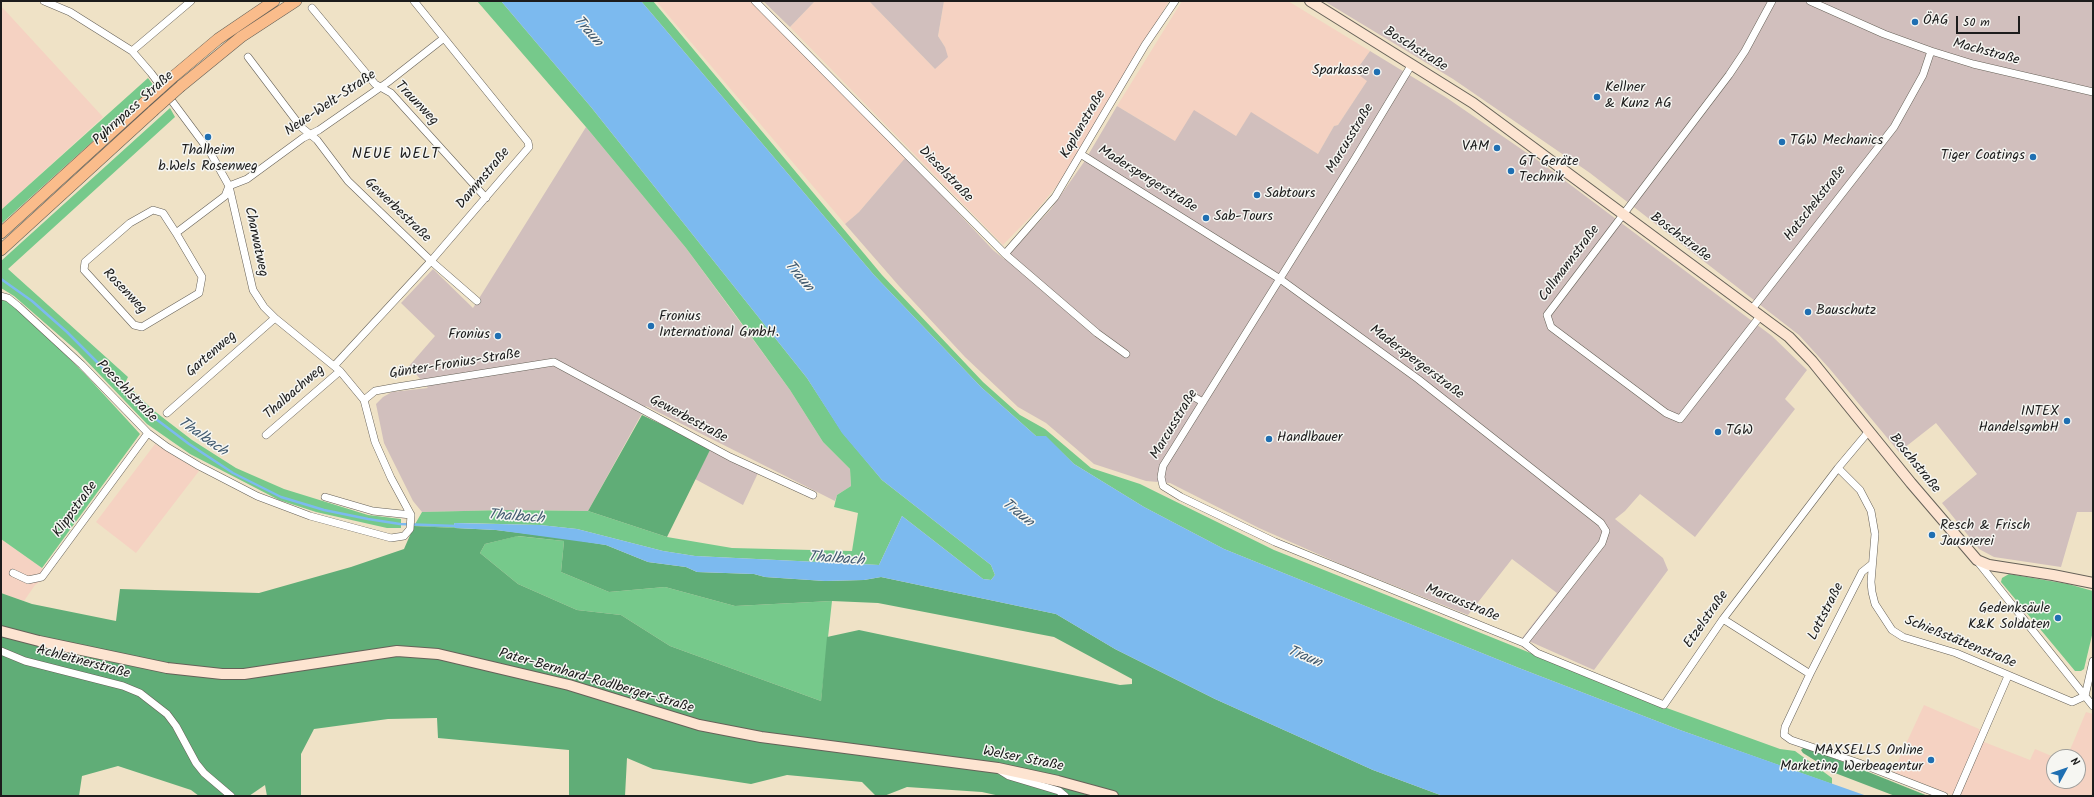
<!DOCTYPE html>
<meta charset="utf-8">
<style>
body{margin:0}
#map{position:relative;width:2094px;height:797px;overflow:hidden;background:#efe2c6;font-family:Kalam,sans-serif}
canvas{display:block}
.frame{position:absolute;inset:0;border:2px solid #1c1c1c;pointer-events:none}
.north{position:absolute;left:2046px;top:749px;width:40px;height:40px;box-sizing:border-box;background:#f6f6f2;border:1px solid #9f9f9c;border-radius:50%;rotate:50deg;font-size:11px;font-weight:700;line-height:16px;text-align:center;color:#1c1c1c}
.north::after{content:'';display:block;margin:auto;width:14px;height:18px;background:#1f6fb2;clip-path:polygon(50% 0,100% 100%,50% 72%,0 100%)}
.scale{position:absolute;left:1956px;top:16px;width:64px;height:18px;box-sizing:border-box;border:2px solid #1c1c1c;border-top:0;padding-left:5px;font-size:12px;line-height:14px;white-space:nowrap;color:#1c1c1c;-webkit-text-stroke:3px #f6f6f2;paint-order:stroke}
</style>
<div id="map">
<canvas width="2094" height="797"></canvas>
<div class="frame"></div>
<div class="north">N</div>
<div class="scale">50 m</div>
</div>
<script>
const ctx = document.querySelector('canvas').getContext('2d');
ctx.lineJoin = 'round';
function fill(path, color) { ctx.fillStyle = color; ctx.fill(path, 'evenodd'); }
const poly = rows => new Path2D(rows.map(r => 'M' + r).join(''));
function strokePath(path, color, width, dash) { ctx.strokeStyle = color; ctx.lineWidth = width; ctx.lineCap = dash ? 'butt' : 'round'; ctx.setLineDash(dash || []); ctx.stroke(path); }
function label(font, color, halo, rows, align = 'center') {
  ctx.font = font + ' Kalam,sans-serif'; ctx.lineWidth = 3; ctx.setLineDash([]); ctx.textBaseline = 'middle'; ctx.strokeStyle = halo; ctx.fillStyle = color; for (const [text, x, y, turn = 0] of rows) {
    ctx.save(); ctx.translate(x, y); ctx.rotate((+turn || 0) * Math.PI / 180); ctx.textAlign = isNaN(turn) ? turn : align; if (halo) ctx.strokeText(text, 0, 0); ctx.fillText(text, 0, 0); ctx.restore();
  }
}
fill(poly([
 [656,1,753,1,906,157,859,212,845,224],
 [815,1,869,1,935,69,945,47,938,36,944,1,1169,1,1064,177,1037,210,1003,245,790,27],
 [1182,1,1288,1,1370,51,1355,72,1368,80,1338,125,1334,126,1318,154,1251,113,1236,136,1175,141,1117,106],
 [1,6,103,117,1,210],
 [155,444,199,471,136,553,96,522],
 [1,539,42,568,47,577,35,585,24,601,1,593],
 [1924,705,1979,729,1984,742,2030,760,2035,749,2054,757,2054,781,2078,781,2078,757,2067,757,2086,712,2093,714,2093,796,1955,796,1893,772]
]), '#f5d2c2');
fill(poly([
 [763,1,815,1,790,27],
 [869,1,944,1,938,36,945,47,948,57,935,69],
 [1324,1,2093,1,2093,512,2077,512,2061,567,1994,557,1979,549,1942,503,1977,474,1936,423,1899,452,1829,368,1799,335,1590,173,1453,79],
 [1370,51,1447,98,1540,162,1772,336,1807,370,1785,399,1795,409,1695,537,1640,494,1625,511,1615,519,1663,558,1668,570,1594,670,1522,638,1557,593,1512,559,1468,615,1345,566,1259,528,1170,483,1146,481,1094,464,1046,423,1018,407,965,357,899,286,845,224,859,212,906,157,993,250,1004,259,1051,209,1084,162,1117,106,1175,141,1194,110,1236,136,1251,112,1318,154,1334,126,1338,125,1367,81,1355,72],
 [586,127,686,248,790,390,823,442,850,469,851,486,837,495,835,501,646,406,588,511,505,510,422,512,413,501,384,443,376,404,383,397,392,392,428,388,409,366,435,336,401,303,433,269,473,308],
 [711,448,758,473,743,505,695,479]
]), '#d1bfbd');
fill(poly([
 [477,1,501,1,591,107,807,378,842,432,882,480,991,565,995,575,991,580,983,579,902,516,879,565,695,556,663,551,577,529,540,525,462,523,454,523,455,528,414,526,422,512,505,510,588,511,667,537,732,548,852,551,858,513,834,507,837,495,851,486,850,469,823,442,790,390,732,310,686,248,586,127],
 [641,1,653,1,882,275,983,382,1020,415,1045,429,1091,468,1140,484,1274,550,1434,614,1664,707,1780,749,1795,751,1832,778,1832,784,1680,730,1519,668,1224,549,1144,507,1074,464,1046,437,1036,436,981,387,874,275],
 [148,78,154,86,1,224,1,210],
 [170,108,175,117,8,269,128,377,125,383,153,410,192,440,236,468,284,489,368,515,401,519,401,528,387,528,316,512,279,500,190,454,147,424,77,351,14,296,1,288,1,261],
 [1,299,7,300,17,307,85,374,140,434,42,568,1,539],
 [517,536,564,541,561,572,609,592,665,587,735,606,832,601,821,701,670,646,621,615,577,610,518,584,480,553,485,544],
 [2009,574,2068,584,2093,591,2093,631,2084,669,2081,671,2075,671,2001,582,2002,578]
]), '#76c98b');
fill(poly([
 [642,415,711,448,667,537,588,511],
 [414,526,496,530,563,538,606,545,648,562,686,567,697,572,754,574,765,577,825,581,864,580,881,577,1056,614,1115,649,1215,699,1373,770,1443,796,1000,796,982,792,907,787,884,796,876,796,862,782,787,775,751,784,653,769,627,758,625,796,569,796,569,750,438,738,437,718,388,719,314,729,301,754,301,796,267,796,265,785,249,796,199,796,191,790,118,766,82,776,79,796,1,796,1,593,32,604,116,621,120,589,259,593,351,567,404,549],
 [518,536,564,541,561,572,609,592,665,587,735,606,832,601,878,603,1054,637,1132,679,1132,684,1120,685,859,630,827,637,821,701,670,646,621,615,577,610,518,584,480,553,485,544],
 [1804,747,1841,761,1928,796,1895,796,1835,773,1803,753,1801,750]
]), '#60ad77');
fill(poly([
 [501,1,641,1,874,275,981,387,1036,436,1046,436,1074,464,1144,507,1224,549,1519,668,1680,730,1867,796,1443,796,1373,770,1215,699,1115,649,1056,614,881,577,864,580,825,581,765,577,754,574,697,572,686,567,648,562,606,545,496,530,455,528,454,523,540,525,577,529,663,551,695,556,879,565,902,516,983,579,991,580,995,575,991,565,882,480,842,433,807,378,591,107]
]), '#7cbaef');
strokePath(poly([
 [1,279,32,301,67,332,148,413,189,444,233,473,281,497,324,510,368,519,400,524,456,526]
]), '#7cbaef', 2.5);
const street = poly([
 [755,1,1005,254,1097,333,1126,354],
 [1810,1,1884,34,1931,51,1973,64,2093,92],
 [312,8,375,84,391,93,486,198],
 [132,51,191,1],
 [248,57,301,127,317,140,348,181,431,261,477,301],
 [1412,64,1354,160,1163,466,1161,477,1163,486,1181,497,1275,542,1524,643,1537,653,1664,705,1723,619,1838,468,1869,431],
 [1082,155,1280,279,1418,379,1601,523,1606,531,1602,543,1524,643],
 [176,233,202,277,199,293,142,327,134,325,84,270,85,262,130,223,153,210,163,213,176,233,225,196,229,186,247,179,303,138,319,130,388,82,444,38],
 [1005,254,1055,197,1145,45,1175,1],
 [1,296,8,298,18,306,82,365,148,433,167,447,199,466,257,496,310,516,391,538,404,536,410,529,411,515,391,478,375,442,364,400,340,371,275,318,264,307,253,290,229,186,210,152,151,73,132,51,70,12,44,1],
 [1752,309,1894,127,1923,75,1931,51],
 [1761,315,1680,419,1666,413,1551,327,1547,315,1729,75,1745,51,1772,1],
 [334,366,431,261,529,147,528,142,414,1],
 [1194,397,1203,402],
 [364,400,375,391,397,387,554,362,730,457,813,495],
 [167,413,275,318],
 [266,435,340,371],
 [1838,468,1860,490,1871,511,1875,534,1871,582,1872,592,1875,604,1892,630,1903,637,1956,653,2072,702,2085,696],
 [325,497,373,511,411,515],
 [1978,562,2093,706],
 [1872,564,1862,572,1810,674,1785,727,1784,735,1791,740,1859,763,1944,796],
 [13,573,28,580,42,577,148,433],
 [1723,619,1810,674],
 [1,651,25,661,123,686,140,693,167,714,176,726,196,763,204,773,231,796],
 [2085,696,2093,661],
 [1001,771,1009,776,1059,791,1065,796],
 [1956,796,2008,676]
]);
const secondary = poly([
 [1310,1,1473,103,1789,337,1812,361,1911,483,1977,560,1989,565,2053,575,2093,583],
 [1,631,39,641,167,668,222,674,244,674,397,651,438,654,569,685,699,725,761,737,998,768,1058,781,1113,796]
]);
const primary = poly([
 [174,76,218,39,274,1],
 [181,86,241,37,296,1],
 [1,233,145,102],
 [1,250,153,111]
]);
strokePath(street, '#666158', 8);
strokePath(secondary, '#666158', 12);
strokePath(primary, '#666158', 12);
strokePath(street, '#fff', 7);
strokePath(secondary, '#fde4d1', 10);
strokePath(primary, '#fabc8b', 11);
const primaryBridge = poly([
 [145,102,174,76],
 [153,111,181,86]
]);
strokePath(primaryBridge, '#666158', 12, []);
strokePath(primaryBridge, '#fabc8b', 11);
for (const [x, y, r, color] of [
 [1915,22,4,"#1f6fb2"],
 [1377,72,4,"#1f6fb2"],
 [1597,97,4,"#1f6fb2"],
 [208,137,4,"#1f6fb2"],
 [1782,142,4,"#1f6fb2"],
 [1497,148,4,"#1f6fb2"],
 [2033,157,4,"#1f6fb2"],
 [1511,171,4,"#1f6fb2"],
 [1257,195,4,"#1f6fb2"],
 [1206,218,4,"#1f6fb2"],
 [1808,312,4,"#1f6fb2"],
 [651,326,4,"#1f6fb2"],
 [498,336,4,"#1f6fb2"],
 [2067,421,4,"#1f6fb2"],
 [1718,432,4,"#1f6fb2"],
 [1269,439,4,"#1f6fb2"],
 [1932,535,4,"#1f6fb2"],
 [2058,618,4,"#1f6fb2"],
 [1931,760,4,"#1f6fb2"]
]) { const dot = new Path2D(); dot.arc(x, y, r, 0, 2 * Math.PI); ctx.fillStyle = color; ctx.fill(dot); strokePath(dot, '#f6f6f2', 1.5); }
label('14px', '#1c1c1c', '#f6f6f2', [
 ["ÖAG",1923,22],
 ["Sparkasse",1369,72,"right"],
 ["Kellner",1605,89],
 ["& Kunz AG",1605,105],
 ["TGW Mechanics",1790,142],
 ["VAM",1489,148,"right"],
 ["Thalheim",208,152,"center"],
 ["b.Wels Rosenweg",208,168,"center"],
 ["Tiger Coatings",2025,157,"right"],
 ["GT Geräte",1519,163],
 ["Technik",1519,179],
 ["Sabtours",1265,195],
 ["Sab-Tours",1214,218],
 ["Bauschutz",1816,312],
 ["Fronius",659,318],
 ["International GmbH.",659,334],
 ["Fronius",490,336,"right"],
 ["INTEX",2059,413,"right"],
 ["HandelsgmbH",2059,429,"right"],
 ["TGW",1726,432],
 ["Handlbauer",1277,439],
 ["Resch & Frisch",1940,527],
 ["Jausnerei",1940,543],
 ["Gedenksäule",2050,610,"right"],
 ["K&K Soldaten",2050,626,"right"],
 ["MAXSELLS Online",1923,752,"right"],
 ["Marketing Werbeagentur",1923,768,"right"]
], 'left');
label('14px', '#1c1c1c', '#f6f6f2', [
 ["Boschstraße",1415,50,32],
 ["Machstraße",1986,53,15],
 ["Neue-Welt-Straße",331,104,-34],
 ["Traunweg",416,104,46],
 ["Pyhrnpass Straße",134,109,-42],
 ["Kaplanstraße",1084,125,-60],
 ["Marcusstraße",1351,139,-59],
 ["Dieselstraße",945,175,46],
 ["Dammstraße",484,179,-50],
 ["Maderspergerstraße",1147,180,32],
 ["Hatschekstraße",1816,204,-52],
 ["Gewerbestraße",397,211,44],
 ["Boschstraße",1680,238,37],
 ["Charwatweg",255,242,78],
 ["Collmannstraße",1570,264,-53],
 ["Rosenweg",124,292,46],
 ["Gartenweg",212,355,-41],
 ["Maderspergerstraße",1416,363,37],
 ["Günter-Fronius-Straße",455,365,-9],
 ["Poeschlstraße",126,392,46],
 ["Thalbachweg",295,393,-41],
 ["Gewerbestraße",688,420,28],
 ["Marcusstraße",1175,425,-59],
 ["Boschstraße",1914,464,51],
 ["Klippstraße",76,510,-54],
 ["Marcusstraße",1462,604,22],
 ["Lottstraße",1827,612,-63],
 ["Etzelstraße",1707,620,-55],
 ["Schießstättenstraße",1960,643,22],
 ["Achleitnerstraße",83,663,15],
 ["Pater-Bernhard-Rodlberger-Straße",596,682,16],
 ["Welser Straße",1023,760,11]
]);
label('italic 15px', '#425b70', '#f6f6f2', [
 ["Traun",587,32,49],
 ["Traun",798,277,49],
 ["Thalbach",202,438,35],
 ["Traun",1017,514,38],
 ["Thalbach",516,518,4],
 ["Thalbach",836,560,4],
 ["Traun",1304,658,22]
]);
ctx.letterSpacing = '1px';
label('15px', '#1c1c1c', '#f6f6f2', [
 ["NEUE WELT",396,155]
]);
ctx.letterSpacing = '0px';
</script>
